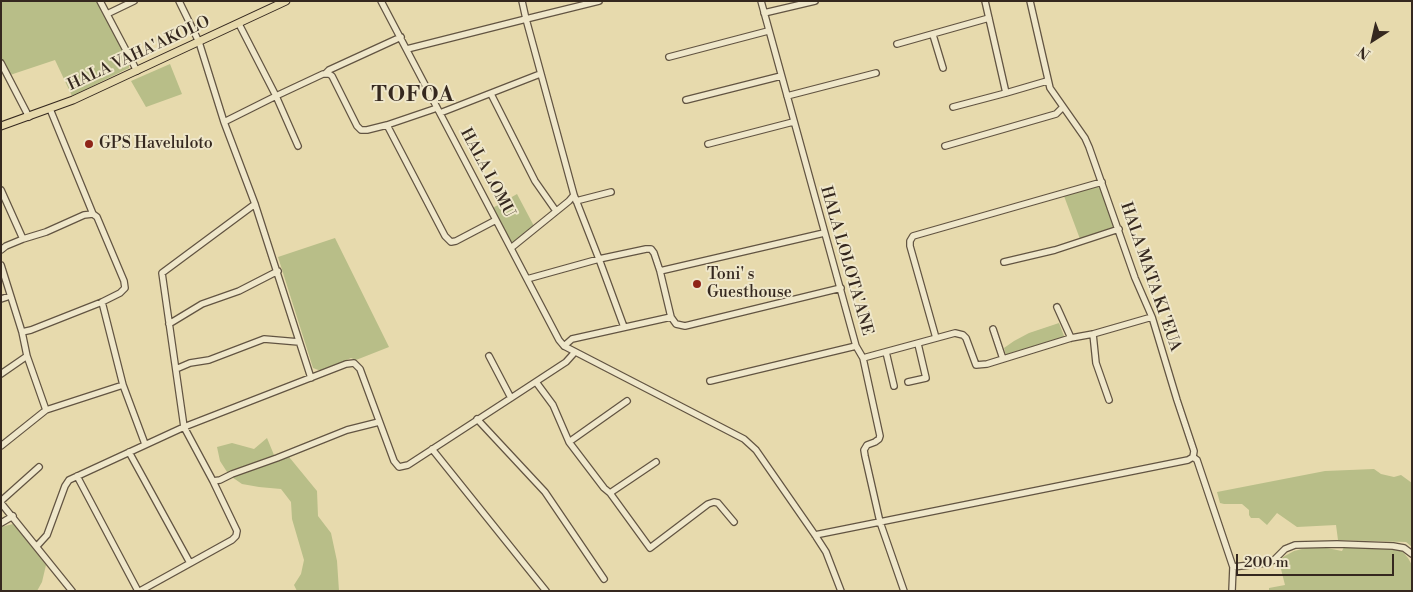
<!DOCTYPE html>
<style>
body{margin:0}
#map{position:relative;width:1413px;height:592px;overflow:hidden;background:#e7daad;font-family:"Libre Bodoni",serif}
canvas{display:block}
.frame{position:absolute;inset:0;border:2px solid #35281f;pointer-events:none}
.north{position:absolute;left:1348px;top:15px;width:50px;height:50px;-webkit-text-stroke:4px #efe7ca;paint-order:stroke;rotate:215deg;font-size:14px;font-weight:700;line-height:20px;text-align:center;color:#35281f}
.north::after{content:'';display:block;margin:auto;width:18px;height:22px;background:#35281f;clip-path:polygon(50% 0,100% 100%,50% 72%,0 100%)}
.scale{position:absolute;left:1236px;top:554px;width:158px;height:22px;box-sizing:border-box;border:2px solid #35281f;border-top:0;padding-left:6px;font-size:15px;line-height:18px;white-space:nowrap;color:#35281f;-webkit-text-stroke:4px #efe7ca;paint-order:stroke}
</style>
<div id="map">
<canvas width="1413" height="592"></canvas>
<div class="frame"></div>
<div class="north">N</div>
<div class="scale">200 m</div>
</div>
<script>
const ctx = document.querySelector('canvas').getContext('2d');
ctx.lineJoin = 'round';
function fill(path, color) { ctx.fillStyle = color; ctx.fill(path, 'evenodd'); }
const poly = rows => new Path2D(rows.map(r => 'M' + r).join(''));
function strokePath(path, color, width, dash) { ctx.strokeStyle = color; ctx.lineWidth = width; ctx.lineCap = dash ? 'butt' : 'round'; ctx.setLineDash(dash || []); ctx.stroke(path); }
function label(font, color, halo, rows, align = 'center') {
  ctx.font = font + ' "Libre Bodoni",serif'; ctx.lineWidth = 4; ctx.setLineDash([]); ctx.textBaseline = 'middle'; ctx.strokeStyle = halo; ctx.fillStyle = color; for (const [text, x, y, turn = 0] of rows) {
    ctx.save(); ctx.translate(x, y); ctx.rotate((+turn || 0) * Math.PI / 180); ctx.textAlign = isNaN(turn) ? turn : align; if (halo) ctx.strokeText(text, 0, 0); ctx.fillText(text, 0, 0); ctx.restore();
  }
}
fill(poly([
 [1,1,97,1,129,64,129,68,72,96,55,60,10,75,1,57],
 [170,64,182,94,146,107,131,81],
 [1097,186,1100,188,1114,226,1113,228,1080,239,1064,196],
 [517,194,535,228,512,245,491,209],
 [335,238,389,347,356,360,351,358,321,371,313,368,278,257],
 [1059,323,1064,336,1063,338,1006,355,1004,348,1014,341,1029,333],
 [267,438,274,455,285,452,317,491,318,516,331,533,337,561,339,591,297,591,294,585,301,574,304,560,292,519,291,502,281,489,259,487,242,484,229,475,220,461,217,447,232,443,254,449],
 [1374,469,1381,474,1394,477,1401,475,1412,483,1412,547,1406,542,1338,540,1336,525,1297,527,1277,513,1267,525,1259,518,1251,518,1249,515,1249,510,1242,504,1224,504,1220,503,1217,492,1325,471],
 [13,524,46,565,42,582,37,591,1,591,1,527],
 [1344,547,1391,549,1402,551,1408,558,1412,565,1412,591,1269,591,1269,588,1285,585,1279,561,1283,557,1294,551,1306,548,1327,548,1342,551]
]), '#b8be88');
const minor = poly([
 [100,1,137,71],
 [179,1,199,42,224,122,255,204,311,378],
 [381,1,559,340,564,346,744,439,756,450,815,535,826,552,841,591],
 [599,1,526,19,574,195,599,259,646,249,651,249,654,253,660,271,671,317],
 [761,1,856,346,863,358,880,436,879,439,875,442,867,445,864,450,865,456,880,522,904,591],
 [985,1,1006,93,1047,81],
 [1030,1,1050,88,1085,138,1089,147,1135,278,1152,317,1177,400,1194,451,1193,457,1197,460,1233,567,1232,591],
 [764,13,815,1],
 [107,14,134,1],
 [239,24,276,96,323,74,329,74,332,76,357,126,361,130,367,130,387,125,437,108],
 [933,35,943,68],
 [897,44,989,18],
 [407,49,526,19,522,1],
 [669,57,768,31],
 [1,63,29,117],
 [326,73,329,70,401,37],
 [491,94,535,181,556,211],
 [787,96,876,73],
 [686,100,781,76],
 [953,107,1006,93],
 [50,109,93,214],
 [440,113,540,74],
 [224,122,276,96,298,146],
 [387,125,445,236,451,242,456,241,496,220],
 [708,144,793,122],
 [945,146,1056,114,1062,108],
 [1,190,23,239,46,232,84,215,93,214,97,217,124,281,125,288,120,293,102,302,31,330,22,332,1,265],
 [576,201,611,192],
 [511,248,569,201,574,195],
 [1,250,6,246,23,239],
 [1004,262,1055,250,1119,229],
 [660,271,824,233],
 [527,279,599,259,624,327],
 [1,299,10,296],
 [102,302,123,385,145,444],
 [1057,307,1071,338],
 [169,324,202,304,239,291,278,271],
 [993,329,1003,359],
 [22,332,27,356],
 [1093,334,1096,363,1109,400],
 [936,338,910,246,910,241,913,236,1102,182],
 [564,346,572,339,671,317,676,324,685,326,841,288],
 [886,352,894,386],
 [489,356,511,398],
 [863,358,955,333,963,335,966,338,976,365,987,364,1071,338,1093,334,1152,317],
 [176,369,190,363,209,360,264,339,299,342],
 [1,374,27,356,46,410,1,446],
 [710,381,856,346],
 [536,382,553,405,569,442,604,488,610,493,656,462],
 [908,382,926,378,918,344],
 [46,410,123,385],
 [477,419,545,492,604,579],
 [569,442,627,401],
 [432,449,546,591],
 [129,452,190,563],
 [77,476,138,591],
 [213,481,220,480,232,474,277,458,347,430,379,422],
 [610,493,650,548,708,504,714,502,718,503,734,522],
 [1,501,39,467],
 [1,503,72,591],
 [1,523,13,516],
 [815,535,1188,460,1193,457],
 [37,546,47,535,65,486,69,480,184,427,346,364,354,363,360,369,394,461,399,467,408,465,511,398,566,362,575,352],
 [1233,567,1266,563,1274,560,1285,549,1295,545,1337,544,1393,546,1404,548,1412,554],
 [140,591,232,540,236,536,237,531,213,481,184,427,162,273,255,204]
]);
const major = poly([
 [1,126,73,100,286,1]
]);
strokePath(minor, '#625442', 8);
strokePath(major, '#35281f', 9);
strokePath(minor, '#efe7ca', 5.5);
strokePath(major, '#e7daad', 7);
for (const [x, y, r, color] of [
 [89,144,5,"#8f2418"],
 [697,284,5,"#8f2418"]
]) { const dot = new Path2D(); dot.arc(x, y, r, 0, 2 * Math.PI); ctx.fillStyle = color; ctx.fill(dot); strokePath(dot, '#efe7ca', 2); }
label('16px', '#35281f', '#efe7ca', [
 ["HALA VAHA'AKOLO",139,54,-25],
 ["HALA LOMU",487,173,62],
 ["HALA LOLOTA'ANE",846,261,74],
 ["HALA MATA KI 'EUA",1150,277,71]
]);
label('16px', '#35281f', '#efe7ca', [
 ["GPS Haveluloto",99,144],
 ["Toni' s",707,275],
 ["Guesthouse",707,293]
], 'left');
ctx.letterSpacing = '1px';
label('bold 21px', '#35281f', '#efe7ca', [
 ["TOFOA",413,96]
]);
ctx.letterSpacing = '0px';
</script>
